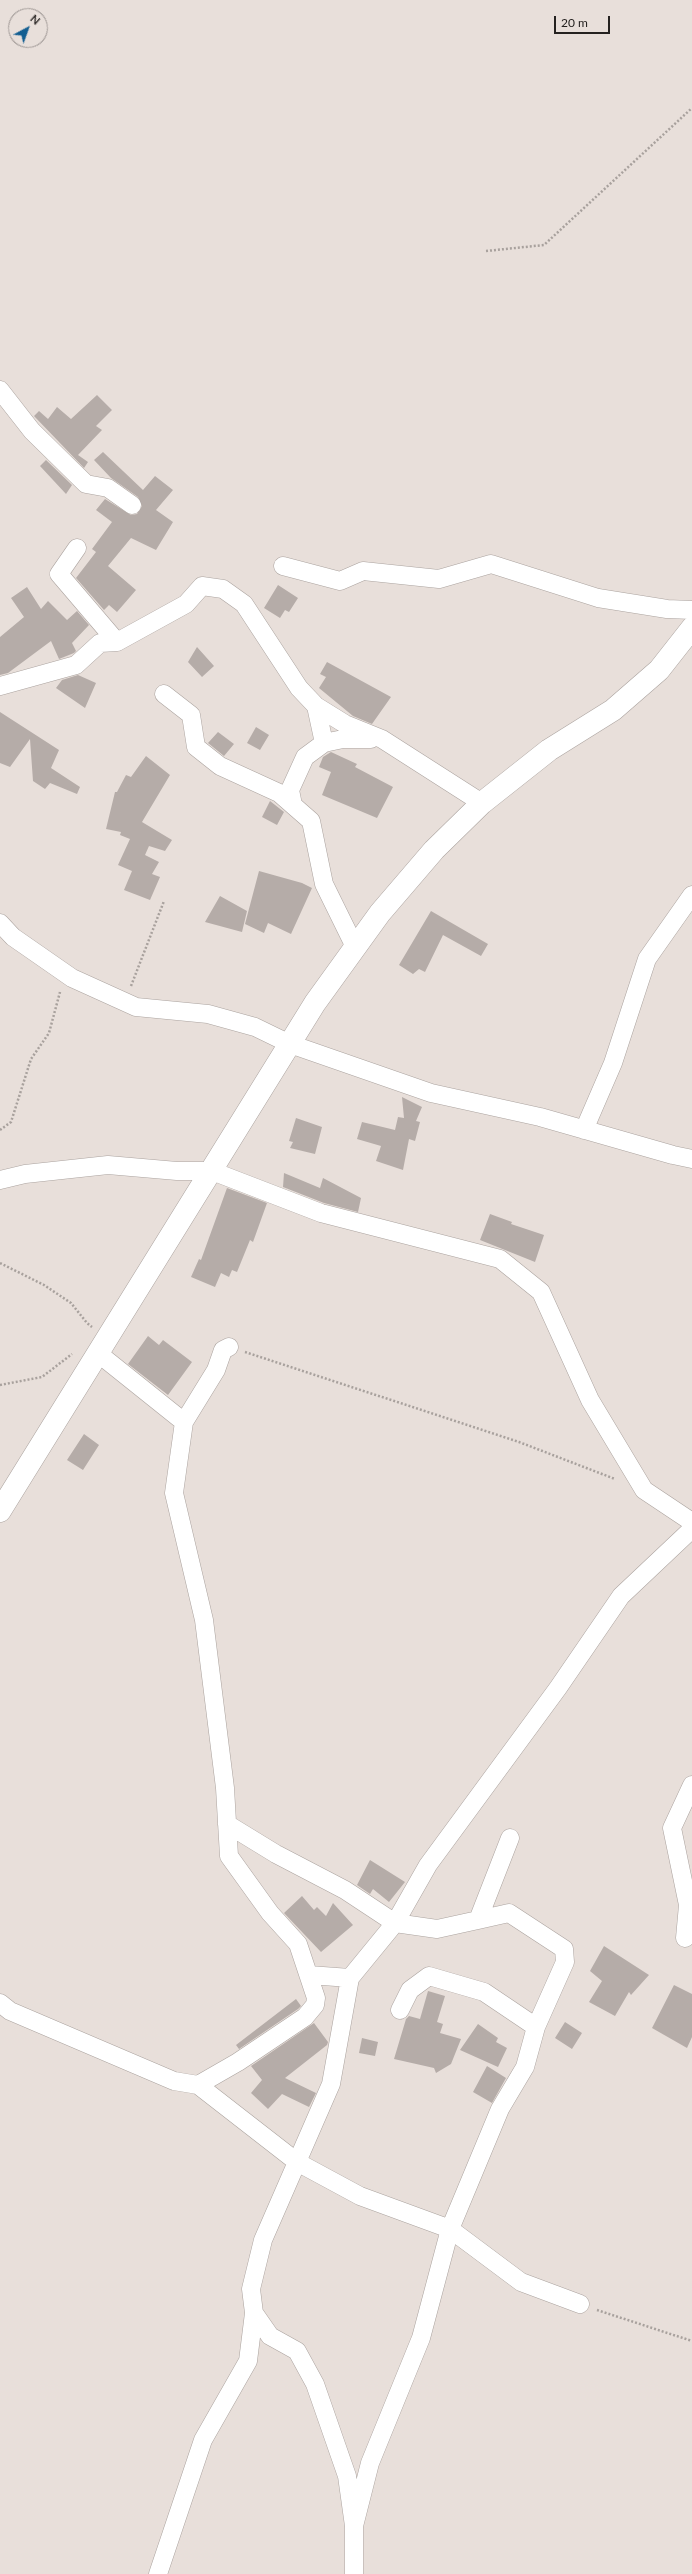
<!DOCTYPE html>
<style>
body{margin:0}
#map{position:relative;width:692px;height:2574px;overflow:hidden;background:#e8dfda;font-family:Lato,sans-serif}
canvas{display:block}
.north{position:absolute;left:8px;top:8px;width:40px;height:40px;box-sizing:border-box;background:#e8dfda;border:1px solid #9a9390;border-radius:50%;rotate:41deg;font-size:11px;font-weight:700;line-height:16px;text-align:center;color:#252220}
.north::after{content:'';display:block;margin:auto;width:14px;height:18px;background:#135e91;clip-path:polygon(50% 0,100% 100%,50% 72%,0 100%)}
.scale{position:absolute;left:554px;top:16px;width:56px;height:18px;box-sizing:border-box;border:2px solid #252220;border-top:0;padding-left:5px;font-size:12px;line-height:14px;white-space:nowrap;color:#252220;-webkit-text-stroke:3px #e8dfda;paint-order:stroke}
</style>
<div id="map">
<canvas width="692" height="2574"></canvas>
<div class="north">N</div>
<div class="scale">20 m</div>
</div>
<script>
const ctx = document.querySelector('canvas').getContext('2d');
ctx.lineJoin = 'round';
function fill(path, color) { ctx.fillStyle = color; ctx.fill(path, 'evenodd'); }
const poly = rows => new Path2D(rows.map(r => 'M' + r).join(''));
function strokePath(path, color, width, dash) { ctx.strokeStyle = color; ctx.lineWidth = width; ctx.lineCap = dash ? 'butt' : 'round'; ctx.setLineDash(dash || []); ctx.stroke(path); }
fill(poly([
 [97,395,112,410,96,426,102,430,78,455,88,462,84,468,34,416,39,411,48,419,57,407,71,419],
 [103,452,143,490,155,476,173,490,156,510,173,522,156,550,131,538,108,566,136,590,117,612,109,605,104,610,76,578,96,552,92,549,112,522,96,510,105,499,131,515,137,514,142,506,138,497,111,478,94,460],
 [46,460,72,485,66,494,40,466],
 [278,585,298,598,289,612,285,610,280,618,264,608],
 [27,587,41,609,48,601,67,620,77,611,89,625,72,643,76,651,74,653,59,659,51,641,8,673,0,675,0,637,24,617,11,598],
 [197,647,214,666,202,677,188,662],
 [327,662,391,697,372,724,353,716,319,688,326,677,320,674],
 [78,675,96,683,85,708,56,688,62,680],
 [0,712,59,750,51,768,80,787,77,794,50,783,45,789,33,781,30,739,10,767,0,763],
 [256,727,269,735,260,750,247,743],
 [218,732,234,744,224,756,208,743],
 [331,752,357,764,355,767,393,787,377,818,322,795,331,772,319,767,323,757],
 [146,756,170,775,142,822,172,840,165,851,149,846,145,855,159,862,152,874,160,877,150,900,124,890,132,871,118,865,130,839,120,835,121,832,106,829,115,792,117,792,126,775,131,777],
 [270,801,284,812,277,825,262,817],
 [259,871,302,883,312,888,291,934,268,923,264,933,245,924],
 [220,896,247,911,242,932,205,922],
 [431,911,488,944,481,956,443,935,425,972,419,969,413,974,399,965],
 [402,1097,422,1107,416,1121,420,1122,415,1141,409,1139,403,1170,376,1161,381,1146,357,1139,362,1122,395,1130,398,1117,404,1118],
 [296,1118,322,1127,315,1154,290,1148,293,1142,289,1141],
 [284,1173,320,1188,323,1178,361,1198,358,1212,324,1203,283,1187],
 [227,1188,267,1203,253,1242,250,1240,237,1272,232,1270,229,1277,221,1273,215,1287,191,1277,199,1259,201,1260],
 [490,1214,512,1222,511,1224,544,1235,535,1262,480,1240],
 [148,1336,159,1345,163,1340,192,1362,168,1395,128,1364],
 [84,1434,99,1445,83,1470,67,1460],
 [370,1860,405,1882,389,1902,373,1889,370,1894,357,1885],
 [302,1896,314,1910,317,1907,326,1916,333,1903,353,1925,321,1952,284,1913],
 [604,1946,649,1975,631,1995,629,1992,615,2016,589,2002,602,1981,590,1971],
 [674,1985,692,1994,692,2037,687,2048,652,2028],
 [428,1991,445,1996,437,2022,443,2024,440,2033,461,2039,451,2064,436,2073,434,2068,394,2059,406,2019,409,2016,420,2019],
 [296,1999,301,2006,298,2009,239,2049,236,2045],
 [565,2022,582,2033,572,2049,555,2038],
 [314,2023,328,2042,327,2045,285,2078,316,2093,309,2107,282,2094,268,2109,251,2093,262,2080,251,2066],
 [478,2024,498,2038,496,2042,507,2048,498,2067,460,2050],
 [362,2038,378,2042,375,2056,359,2053],
 [487,2066,506,2078,492,2103,473,2092]
]), '#b5aca8');
const minor = poly([
 [0,390,32,431,86,484,108,488,132,505],
 [77,548,59,574,117,642],
 [283,566,340,581,363,571,439,579,491,564,598,598,667,609,692,610],
 [0,686,76,665,100,643,117,642,186,604,202,586,223,589,244,604,299,688,316,706,345,724,382,739,482,803],
 [164,694,191,715,196,747,220,766,279,793,311,821,324,884,355,947],
 [316,706,324,743],
 [293,805,290,790,305,757,324,743,343,739,371,739],
 [0,923,13,937,72,978,136,1007,208,1014,255,1027,290,1044,431,1093,540,1117,673,1155,692,1159],
 [584,1130,613,1063,647,959,692,895],
 [0,1180,25,1174,108,1165,177,1171,212,1171,321,1213,500,1259,541,1292,590,1400,644,1490,692,1522],
 [99,1354,184,1422,174,1493,204,1620,225,1788,229,1856,270,1913,298,1944,316,1998,315,2005,305,2017,238,2062,198,2085],
 [184,1422,216,1370,223,1350,229,1347],
 [227,1824,276,1854,345,1890,395,1923,428,1865,558,1688,621,1596,692,1529],
 [478,1920,509,1913,564,1949,565,1962,536,2027],
 [685,1938,688,1905,672,1828,692,1785],
 [309,1975,350,1978,395,1923,437,1929,478,1920,510,1838],
 [350,1978,331,2084,263,2240,251,2289,254,2313,270,2336,297,2351,315,2384,347,2476,354,2526,354,2574],
 [0,2003,10,2011,174,2081,198,2085,297,2162,360,2196,450,2229,521,2282,580,2304],
 [354,2526,370,2463,421,2338,450,2229,500,2109,525,2067,536,2027,484,1992,429,1976,410,1990,400,2010],
 [158,2574,203,2440,248,2361,254,2313]
]);
const tertiary = poly([
 [0,1511,315,1003,380,913,434,850,482,803,549,750,613,710,659,670,692,628]
]);
strokePath(minor, '#aba39f', 19);
strokePath(tertiary, '#aba39f', 23);
strokePath(poly([
 [486,251,544,245,692,108],
 [131,986,164,901],
 [0,1130,11,1122,31,1059,49,1033,60,992],
 [0,1263,44,1285,71,1303,87,1323,92,1327],
 [245,1352,519,1442,615,1479],
 [0,1385,42,1377,72,1354],
 [597,2310,692,2341]
]), '#a8a19d', 2.5, [2, 2]);
strokePath(minor, '#fff', 18);
strokePath(tertiary, '#fff', 22);
</script>
